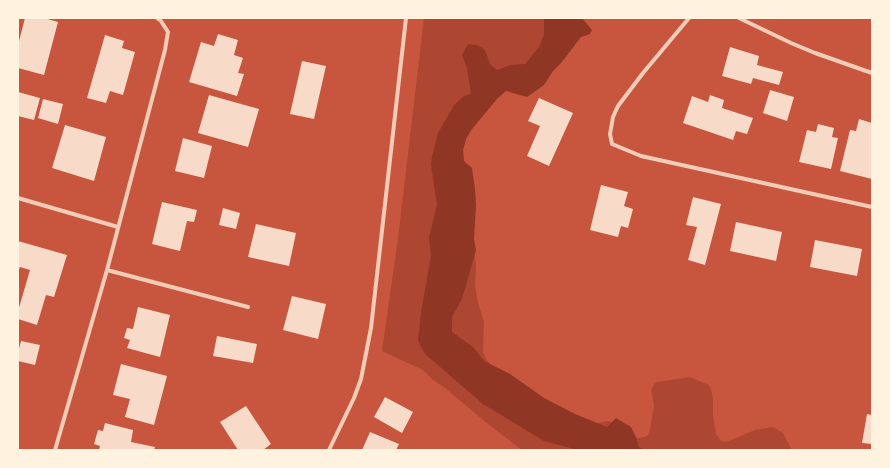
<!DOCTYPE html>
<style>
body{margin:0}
#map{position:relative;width:890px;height:468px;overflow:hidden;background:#c8553d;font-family:"PT Sans",sans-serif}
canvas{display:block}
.frame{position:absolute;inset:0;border:19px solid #fff3e0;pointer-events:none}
</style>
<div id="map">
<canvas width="890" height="468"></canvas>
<div class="frame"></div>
</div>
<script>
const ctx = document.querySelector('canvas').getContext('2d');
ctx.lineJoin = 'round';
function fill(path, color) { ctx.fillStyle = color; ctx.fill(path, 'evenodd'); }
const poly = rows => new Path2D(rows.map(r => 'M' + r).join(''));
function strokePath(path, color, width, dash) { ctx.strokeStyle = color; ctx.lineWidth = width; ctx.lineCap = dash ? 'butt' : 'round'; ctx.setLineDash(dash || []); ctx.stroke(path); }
fill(poly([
 [424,18,574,18,503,89,470,126,461,154,474,215,474,249,476,266,475,286,478,303,484,322,483,352,486,359,499,376,593,424,608,421,614,423,632,439,645,437,648,435,650,430,654,405,651,390,654,384,657,382,690,377,709,385,712,392,713,400,713,416,716,434,721,441,726,442,755,430,773,427,783,433,792,450,522,450,488,424,445,388,433,380,423,370,382,351,398,238]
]), '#ae4732');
fill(poly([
 [544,18,582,18,592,30,590,34,581,37,561,63,553,71,544,85,527,97,506,91,497,99,472,129,466,139,463,150,464,161,472,168,475,189,476,205,474,239,476,250,462,299,452,317,452,332,473,347,484,361,510,374,544,398,575,414,607,427,616,418,631,427,637,439,639,447,644,450,578,450,544,441,483,404,425,354,418,341,421,312,431,256,429,237,437,205,431,165,432,156,438,133,454,105,464,96,471,94,467,68,462,55,468,44,476,45,482,47,486,52,490,64,497,70,511,65,525,64,539,47,544,35]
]), '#8f3625');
fill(poly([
 [25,18,44,18,58,22,44,75,18,68,18,45],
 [218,34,238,40,234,55,243,58,238,73,244,74,237,96,189,82,201,42,214,46],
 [105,35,124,41,122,48,135,52,123,95,110,91,106,103,87,98],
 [730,47,759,56,757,65,783,72,779,85,753,78,751,84,722,76],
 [302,61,326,66,314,119,290,114],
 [770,90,794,97,787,121,763,113],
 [18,92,40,98,34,120,18,116],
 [209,95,259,109,248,147,198,133],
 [710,95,724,100,722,108,753,118,747,134,736,131,733,140,683,123,692,96,708,102],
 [539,98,573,113,549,166,527,156,540,126,528,121],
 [43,99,63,104,58,124,38,118],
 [859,119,872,123,872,179,840,171,850,130,856,131],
 [818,124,834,128,832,137,838,138,831,169,799,162,807,130,816,132],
 [65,125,106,137,94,181,52,168],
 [183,138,212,146,204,178,175,171],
 [601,185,628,192,624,206,633,209,628,228,621,226,618,237,590,230],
 [693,197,721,204,705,265,688,260,697,227,686,225],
 [162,202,197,210,194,222,187,221,180,251,152,244],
 [223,208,240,213,236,229,219,225],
 [736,222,782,232,776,261,730,251],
 [256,224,296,233,289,266,248,257],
 [815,240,862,249,857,276,810,267],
 [18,241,67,255,54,297,46,295,37,325,18,319,18,311,30,270,20,267,18,271],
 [292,296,326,304,318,339,283,330],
 [138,307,170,315,160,357,127,348,130,340,124,338,127,328,133,329],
 [217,336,257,344,253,363,213,356],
 [21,341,40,345,35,365,18,361,18,352],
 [121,364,167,376,154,425,125,417,130,399,113,395],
 [385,397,413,412,402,433,374,417],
 [246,406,271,444,263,450,238,450,220,422],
 [867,414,872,415,872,444,862,443],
 [105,423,133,430,131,442,155,447,154,450,99,450,100,446,94,444,98,430,103,431],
 [370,432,399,444,396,450,362,450]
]), '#f7dbc8');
strokePath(poly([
 [689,18,643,73,618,106,613,117,610,134,612,144,641,156,872,207],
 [739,18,791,43,815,53,872,73],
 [18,198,118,227],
 [107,270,248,307],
 [55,450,107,270,165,50,168,32,161,21,157,18],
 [329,450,354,398,361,379,371,328,406,18]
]), '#f1ccb7', 4);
</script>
